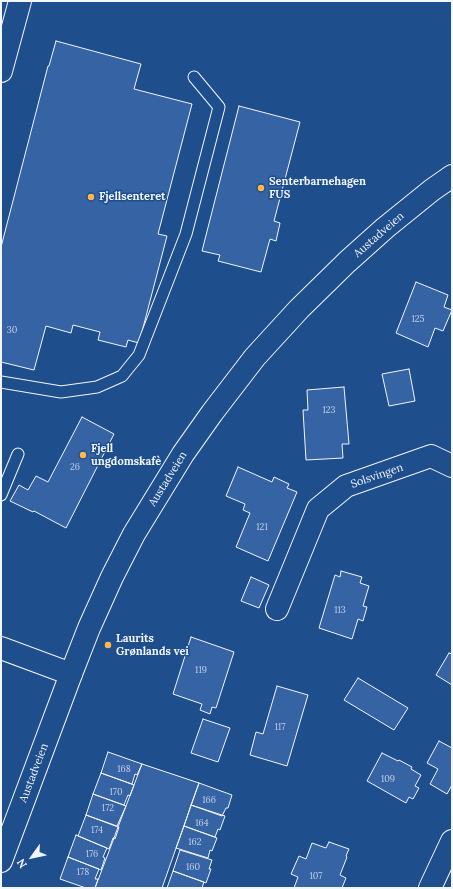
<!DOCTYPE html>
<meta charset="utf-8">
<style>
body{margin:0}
#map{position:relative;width:453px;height:889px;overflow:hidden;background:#1f4e8c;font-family:Lora,serif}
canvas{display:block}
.frame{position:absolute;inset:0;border:2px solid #f2f6ff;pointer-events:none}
.north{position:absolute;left:12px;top:837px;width:40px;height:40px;-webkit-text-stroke:3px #1f4e8c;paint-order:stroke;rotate:237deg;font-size:11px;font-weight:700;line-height:16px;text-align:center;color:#f2f6ff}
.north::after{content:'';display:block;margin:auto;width:14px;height:18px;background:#f2f6ff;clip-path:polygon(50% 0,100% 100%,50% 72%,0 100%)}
</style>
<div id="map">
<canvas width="453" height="889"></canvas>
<div class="frame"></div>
<div class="north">N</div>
</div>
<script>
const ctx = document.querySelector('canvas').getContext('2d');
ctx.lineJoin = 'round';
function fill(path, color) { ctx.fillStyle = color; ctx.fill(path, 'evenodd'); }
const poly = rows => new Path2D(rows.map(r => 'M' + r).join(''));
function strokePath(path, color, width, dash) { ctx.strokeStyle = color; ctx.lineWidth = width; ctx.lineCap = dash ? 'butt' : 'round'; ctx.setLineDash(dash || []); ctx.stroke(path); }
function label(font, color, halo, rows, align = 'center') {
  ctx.font = font + ' Lora,serif'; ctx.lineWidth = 3; ctx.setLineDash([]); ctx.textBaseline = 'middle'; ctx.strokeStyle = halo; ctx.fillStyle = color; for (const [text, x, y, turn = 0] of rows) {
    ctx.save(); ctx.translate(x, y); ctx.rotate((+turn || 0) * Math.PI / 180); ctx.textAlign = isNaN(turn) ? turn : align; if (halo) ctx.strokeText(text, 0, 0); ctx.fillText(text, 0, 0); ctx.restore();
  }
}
const building = poly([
 [56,41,141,64,134,89,192,104,158,234,167,236,139,343,128,340,126,347,98,340,100,332,73,325,71,333,46,326,34,370,1,362,1,247,48,66,49,66,56,41],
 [239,106,300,122,274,221,280,223,276,241,270,239,261,272,218,261,220,255,202,251,239,106],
 [416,282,448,295,444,307,452,310,443,331,435,328,428,347,396,333,416,282],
 [409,369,415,401,389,406,382,374,409,369],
 [344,387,349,444,342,444,343,458,306,460,303,410,308,410,307,390,344,387],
 [82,417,114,434,66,528,34,511,33,512,10,501,19,485,28,490,36,476,48,482,82,417],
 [238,467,272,482,274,477,289,484,287,488,297,492,268,561,236,547,250,513,243,510,245,504,226,496,238,467],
 [341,571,362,577,360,583,369,586,363,606,367,607,363,621,358,619,352,639,319,628,335,575,340,577,341,571],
 [251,577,269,585,259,608,241,601,251,577],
 [191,637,234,652,216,708,212,707,210,714,200,710,202,704,173,694,191,637],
 [449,653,452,654,452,685,436,675,449,653],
 [358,678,408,708,394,730,344,700,358,678],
 [277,686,308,695,287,766,250,755,256,732,263,734,277,686],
 [203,719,230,728,218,762,191,753,203,719],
 [439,741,452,748,452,785,447,794,430,784,438,769,427,763,439,741],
 [108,752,142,764,137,775,135,774,132,784,101,773,108,752],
 [382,753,398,761,399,760,412,767,411,769,421,775,415,786,419,788,413,799,409,797,406,803,367,781,382,753],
 [142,764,199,783,162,888,95,888,114,838,115,839,119,827,118,827,142,764],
 [101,773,134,785,130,796,128,795,124,805,93,794,101,773],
 [199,783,232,795,228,808,226,808,222,816,191,805,199,783],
 [93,794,126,806,117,826,86,815,93,794],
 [191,805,225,816,220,830,218,829,215,837,184,826,191,805],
 [86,815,118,827,114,838,113,838,109,849,78,836,86,815],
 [184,826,217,838,212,851,210,850,208,858,176,848,184,826],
 [76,835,107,848,103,857,105,858,101,870,68,857,76,835],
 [329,842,349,849,346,856,347,857,340,875,346,878,342,888,294,888,298,877,291,874,299,856,306,859,312,843,326,848,329,842],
 [180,850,212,860,209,869,211,869,206,883,173,871,180,850],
 [68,857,99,869,95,879,98,879,95,888,86,888,60,879,68,857],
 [173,871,204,882,202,888,167,888,173,871]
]);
fill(building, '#3563a3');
strokePath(building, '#f2f6ff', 1);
const service = poly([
 [1,382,61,392,97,387,122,376,139,355,186,234,219,107,194,77],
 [1,495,18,454]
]);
const minor = poly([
 [1,71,20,1],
 [277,609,318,509,346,486,431,456,452,466],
 [1,648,71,674],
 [430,888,452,841]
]);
const secondary = poly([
 [1,861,71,674,89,628,112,577,134,534,183,454,212,413,255,357,299,309,347,262,385,228,432,190,452,176]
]);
strokePath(service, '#f2f6ff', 13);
strokePath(minor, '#f2f6ff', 24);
strokePath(secondary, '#f2f6ff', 24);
strokePath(service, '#1f4e8c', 11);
strokePath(minor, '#1f4e8c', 22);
strokePath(secondary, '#1f4e8c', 22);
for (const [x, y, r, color] of [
 [261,188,4,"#ffb74d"],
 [91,197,4,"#ffb74d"],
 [83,455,4,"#ffb74d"],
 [108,645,4,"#ffb74d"]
]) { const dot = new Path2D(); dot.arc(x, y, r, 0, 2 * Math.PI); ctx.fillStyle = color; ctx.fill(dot); strokePath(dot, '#1f4e8c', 1.5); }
label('9px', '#c3d1e8', null, [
 ["125",418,319],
 ["30",12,330],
 ["123",329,410],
 ["26",75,467],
 ["121",262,527],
 ["113",340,610],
 ["119",201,670],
 ["117",280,727],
 ["168",124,769],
 ["109",388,779],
 ["170",116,792],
 ["166",209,800],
 ["172",108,808],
 ["164",202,823],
 ["174",97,830],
 ["162",195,842],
 ["176",92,854],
 ["160",193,867],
 ["178",83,872],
 ["107",316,876]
]);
label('bold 11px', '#f2f6ff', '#1f4e8c', [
 ["Senterbarnehagen",269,182],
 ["FUS",269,195],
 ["Fjellsenteret",99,197],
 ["Fjell",91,449],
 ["ungdomskafè",91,462],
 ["Laurits",116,639],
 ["Grønlands vei",116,652]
], 'left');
label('11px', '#f2f6ff', '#1f4e8c', [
 ["Austadveien",379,235,-41],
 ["Solsvingen",377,476,-19],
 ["Austadveien",168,479,-58],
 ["Austadveien",34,773,-69]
]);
</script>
